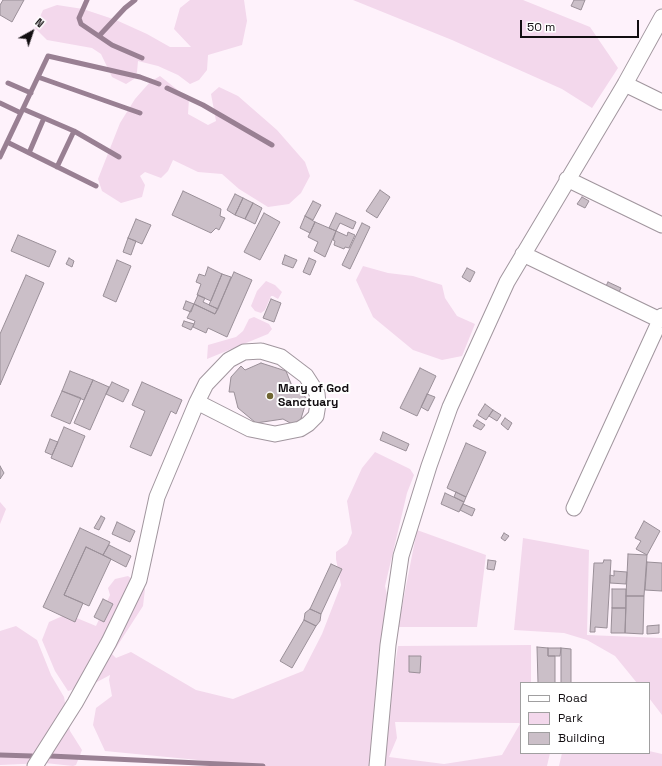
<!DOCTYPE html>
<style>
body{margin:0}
#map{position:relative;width:662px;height:766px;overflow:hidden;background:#fef2fb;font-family:"Space Grotesk",sans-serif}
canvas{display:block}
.legend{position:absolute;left:520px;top:682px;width:130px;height:72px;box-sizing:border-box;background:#fff;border:1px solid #a09fa0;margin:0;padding:5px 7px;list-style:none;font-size:12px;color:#120e11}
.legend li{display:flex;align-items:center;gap:8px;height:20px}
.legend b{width:20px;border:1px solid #a09fa0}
.north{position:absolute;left:12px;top:12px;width:40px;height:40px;-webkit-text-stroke:3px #fff;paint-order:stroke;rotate:40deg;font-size:11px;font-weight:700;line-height:16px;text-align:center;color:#120e11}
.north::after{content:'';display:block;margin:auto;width:14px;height:18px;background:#120e11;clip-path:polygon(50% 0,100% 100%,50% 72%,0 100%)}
.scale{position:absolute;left:520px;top:20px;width:119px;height:18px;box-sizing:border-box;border:2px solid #120e11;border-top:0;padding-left:5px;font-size:12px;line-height:14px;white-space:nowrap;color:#120e11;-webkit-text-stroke:3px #fff;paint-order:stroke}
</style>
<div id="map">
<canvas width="662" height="766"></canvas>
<ul class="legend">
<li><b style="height:5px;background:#fff"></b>Road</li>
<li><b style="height:11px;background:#f3d8ec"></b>Park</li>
<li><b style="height:11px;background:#cbbfc8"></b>Building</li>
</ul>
<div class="north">N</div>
<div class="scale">50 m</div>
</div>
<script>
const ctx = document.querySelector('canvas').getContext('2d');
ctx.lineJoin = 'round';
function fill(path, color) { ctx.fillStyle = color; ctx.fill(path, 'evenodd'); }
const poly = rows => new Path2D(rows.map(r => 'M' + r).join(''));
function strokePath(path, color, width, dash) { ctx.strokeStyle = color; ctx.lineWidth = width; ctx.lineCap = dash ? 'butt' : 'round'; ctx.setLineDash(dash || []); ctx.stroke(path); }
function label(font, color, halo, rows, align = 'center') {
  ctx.font = font + ' "Space Grotesk",sans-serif'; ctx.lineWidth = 4; ctx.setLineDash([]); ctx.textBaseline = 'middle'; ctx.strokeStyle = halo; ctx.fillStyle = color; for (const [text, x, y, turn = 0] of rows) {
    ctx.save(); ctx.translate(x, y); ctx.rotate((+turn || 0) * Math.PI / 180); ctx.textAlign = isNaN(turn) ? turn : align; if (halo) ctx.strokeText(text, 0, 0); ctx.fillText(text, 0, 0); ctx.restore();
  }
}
fill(poly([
 [190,0,244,0,247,21,242,45,208,55,207,70,199,80,190,84,178,75,158,66,138,61,137,72,134,79,126,84,112,77,101,54,92,48,47,40,35,28,43,10,57,5,83,9,116,20,147,34,170,47,191,47,174,29,180,8],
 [353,0,523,0,590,27,618,68,592,108,562,89,452,40],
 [160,76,189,99,188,114,208,125,216,121,211,94,219,87,238,96,277,130,305,162,310,176,301,193,289,204,268,207,239,189,222,174,198,172,173,160,168,171,161,178,145,172,140,176,145,185,142,197,121,203,102,191,98,179,120,123,135,99,150,82],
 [363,266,388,273,413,276,442,285,445,298,457,316,475,324,462,356,442,360,413,350,373,317,356,280],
 [266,281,275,285,282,292,278,299,273,296,271,296,265,310,261,313,255,311,251,306,257,291],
 [254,317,269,324,272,329,268,334,207,359,208,345,236,337,243,331,249,319],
 [375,452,410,469,414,475,407,493,385,586,388,599,386,639,379,655,394,672,398,646,531,645,531,683,521,683,521,753,550,753,547,766,260,766,105,751,93,725,96,708,112,696,109,680,110,675,95,683,68,691,55,671,42,640,49,622,67,614,96,626,110,595,108,588,115,579,128,576,145,589,143,606,112,654,116,658,131,652,196,690,233,699,303,671,322,634,341,585,336,559,336,552,347,544,352,533,347,501,362,468],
 [395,722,519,723,520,724,502,755,444,764,389,757,397,738],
 [0,502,6,509,0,524],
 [417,530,486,555,477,627,398,627],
 [523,538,589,550,587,635,662,638,662,715,649,698,649,683,637,683,615,656,587,640,564,633,514,630],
 [16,626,37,640,51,675,64,697,70,731,82,750,76,765,73,766,45,763,0,765,0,631],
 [649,751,662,754,662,766,559,766,562,753,649,753]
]), '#f3d8ec');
strokePath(poly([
 [87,0,79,18,81,24,112,45,142,58],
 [99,36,125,8,135,0],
 [38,77,140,113],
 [8,83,31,93],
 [167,88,203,105,272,145],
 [0,103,21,113],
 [23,109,74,131,119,157],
 [7,142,96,186],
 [29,153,44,118],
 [0,157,48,56,140,77,159,84],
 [57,167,74,131],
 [0,755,32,756],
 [50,756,263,766]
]), '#998093', 5);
const building = poly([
 [3,0,24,0,12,22,0,15,0,5,3,0],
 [574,0,585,0,581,10,571,6,574,0],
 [380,190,390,197,377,218,366,211,380,190],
 [183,191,221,209,220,216,225,218,219,230,216,228,211,233,172,215,183,191],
 [235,194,243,198,235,215,227,210,235,194],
 [582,197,589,201,585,208,577,204,582,197],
 [243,198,253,203,245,219,235,215,243,198],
 [313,201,321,205,313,220,305,216,313,201],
 [253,203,262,208,255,224,245,219,253,203],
 [264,213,280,222,260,260,244,252,264,213],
 [336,213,356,222,353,229,340,223,336,231,329,228,336,213],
 [305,216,315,222,310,233,300,228,305,216],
 [136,219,151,225,142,244,128,238,136,219],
 [315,222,336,231,325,257,314,251,318,242,308,237,315,222],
 [362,223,370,227,350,269,342,265,362,223],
 [336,231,347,236,348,232,355,235,349,248,345,247,344,249,334,245,335,241,333,240,336,231],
 [18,235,56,251,49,267,11,251,18,235],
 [128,238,136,241,131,255,123,252,128,238],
 [285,255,297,260,293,268,282,264,285,255],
 [69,258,74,261,72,267,66,264,69,258],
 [309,258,316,261,310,275,303,272,309,258],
 [117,260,131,266,116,302,103,296,117,260],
 [208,267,222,274,211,301,197,295,201,284,196,282,199,274,205,276,208,267],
 [467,268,475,272,470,282,462,277,467,268],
 [234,272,252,280,227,337,208,328,206,333,193,327,195,321,187,318,194,304,215,314,234,272],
 [222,274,231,277,218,309,209,305,222,274],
 [26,275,44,283,0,385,0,334,26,275],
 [608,282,621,288,619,292,606,286,608,282],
 [198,295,205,298,203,302,218,309,215,314,194,304,198,295],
 [271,299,281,303,274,322,263,318,271,299],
 [186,301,194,304,191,312,183,309,186,301],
 [184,321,194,324,191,330,182,326,184,321],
 [261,363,286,371,294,391,302,393,307,399,300,422,292,424,283,419,256,423,238,408,234,392,229,392,231,377,241,366,245,370,261,363],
 [420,368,436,376,417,416,400,408,420,368],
 [70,371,93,380,84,400,62,391,70,371],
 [93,380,109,387,90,430,74,423,93,380],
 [112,382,129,390,123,402,106,394,112,382],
 [142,382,182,400,176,414,171,411,151,456,130,447,145,411,132,405,142,382],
 [62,391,81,398,70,424,51,416,62,391],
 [427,394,435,397,428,411,421,407,427,394],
 [485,404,493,410,486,420,478,415,485,404],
 [493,410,501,415,497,421,489,416,493,410],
 [505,418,512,423,508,430,501,424,505,418],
 [477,420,485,425,481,430,473,426,477,420],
 [64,427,85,436,72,467,51,458,64,427],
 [383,432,409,444,406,451,380,440,383,432],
 [50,439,58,442,52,455,45,452,50,439],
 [466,443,486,452,466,497,447,488,466,443],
 [0,466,4,473,0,479,0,466],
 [456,492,466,497,464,502,454,497,456,492],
 [445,493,464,502,459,512,441,504,445,493],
 [463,504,475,509,472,516,460,510,463,504],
 [101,516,105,518,99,530,94,528,101,516],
 [644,521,660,531,647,555,636,549,641,541,635,538,644,521],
 [117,522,135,531,130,542,112,534,117,522],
 [80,528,110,542,103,555,86,547,64,595,83,603,75,622,43,607,80,528],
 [504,533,509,536,505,541,501,538,504,533],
 [109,545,131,556,126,567,103,555,109,545],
 [86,547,111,559,89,606,64,595,86,547],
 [628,554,647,555,644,596,626,596,628,554],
 [488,560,496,561,494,570,487,569,488,560],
 [604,560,611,560,607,628,595,627,595,632,590,632,594,563,603,563,604,560],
 [647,562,662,563,662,591,645,590,647,562],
 [331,564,342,569,321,614,310,609,331,564],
 [614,571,627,572,626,584,610,583,610,575,614,576,614,571],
 [612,589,626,589,626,608,612,608,612,589],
 [626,596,644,596,643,634,625,633,626,596],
 [103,599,113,604,104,622,94,617,103,599],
 [612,608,626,608,625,633,611,633,612,608],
 [310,609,321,614,320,621,316,626,304,620,305,613,310,609],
 [304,620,316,626,292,668,280,661,304,620],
 [659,625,659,633,647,634,647,626,659,625],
 [537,647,548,648,548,656,555,656,555,683,538,683,537,647],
 [548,648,561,648,560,656,548,656,548,648],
 [561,648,571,649,571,683,561,683,561,648],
 [409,656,421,656,420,673,409,672,409,656]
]);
fill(building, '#cbbfc8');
strokePath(building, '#9a8f98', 1);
const minor = poly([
 [625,84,662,102],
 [567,179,662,225],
 [523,254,660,320],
 [261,351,281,357,306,376,317,393,318,404,316,416,308,424,300,429,275,434,250,429,197,402,206,384,229,360,244,352,261,351],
 [574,508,662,316],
 [35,766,75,703,109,642,139,580,157,497,197,402],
 [377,766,388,645,401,556,429,466,450,407,507,282,625,84,662,17]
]);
strokePath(minor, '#a1969e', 17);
strokePath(minor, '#fff', 15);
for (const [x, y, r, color] of [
 [270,396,4,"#6f6532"]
]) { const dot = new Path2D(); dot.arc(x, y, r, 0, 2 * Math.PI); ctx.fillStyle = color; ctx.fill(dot); strokePath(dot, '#fff', 1.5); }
label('bold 12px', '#120e11', '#fff', [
 ["Mary of God",278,389],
 ["Sanctuary",278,403]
], 'left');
</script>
